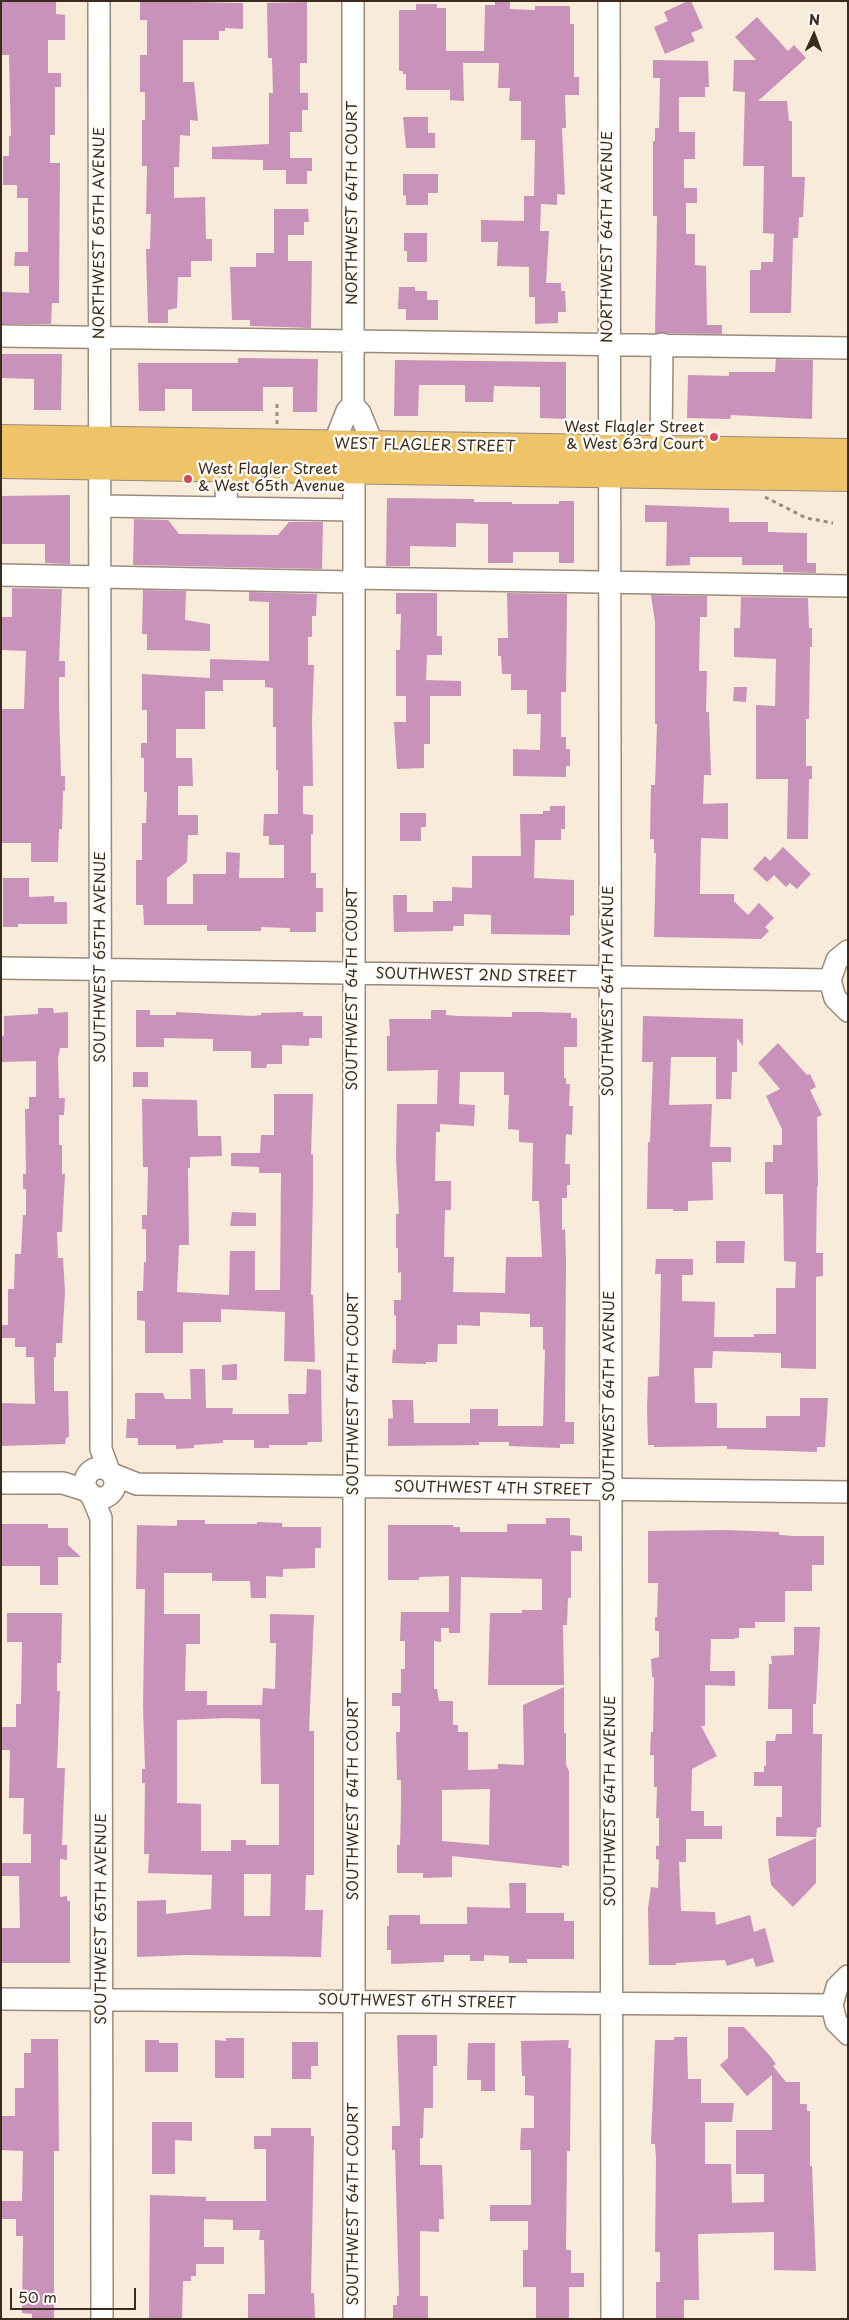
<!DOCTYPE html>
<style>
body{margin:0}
#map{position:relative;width:849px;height:2320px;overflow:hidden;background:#f8ebd9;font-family:"Playpen Sans",sans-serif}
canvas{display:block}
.frame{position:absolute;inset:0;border:2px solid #3b2a1e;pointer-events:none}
.north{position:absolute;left:789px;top:10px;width:50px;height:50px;-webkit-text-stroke:4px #fdfcf7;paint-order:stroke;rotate:2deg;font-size:14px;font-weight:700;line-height:20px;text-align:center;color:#3b2a1e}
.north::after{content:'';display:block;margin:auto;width:18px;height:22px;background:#3b2a1e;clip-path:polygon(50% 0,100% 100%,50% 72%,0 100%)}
.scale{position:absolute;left:10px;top:2288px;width:126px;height:22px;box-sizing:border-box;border:2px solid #3b2a1e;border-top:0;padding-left:6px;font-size:15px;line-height:18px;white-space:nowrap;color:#3b2a1e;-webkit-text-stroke:4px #fdfcf7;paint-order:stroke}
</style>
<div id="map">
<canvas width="849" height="2320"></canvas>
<div class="frame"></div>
<div class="north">N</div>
<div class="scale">50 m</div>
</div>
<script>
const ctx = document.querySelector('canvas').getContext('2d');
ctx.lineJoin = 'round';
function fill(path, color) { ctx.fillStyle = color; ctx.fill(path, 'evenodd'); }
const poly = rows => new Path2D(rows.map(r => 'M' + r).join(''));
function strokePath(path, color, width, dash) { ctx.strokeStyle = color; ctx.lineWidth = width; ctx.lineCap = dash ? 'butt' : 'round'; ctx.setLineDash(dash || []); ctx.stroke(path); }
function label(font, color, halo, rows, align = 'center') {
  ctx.font = font + ' "Playpen Sans",sans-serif'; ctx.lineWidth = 5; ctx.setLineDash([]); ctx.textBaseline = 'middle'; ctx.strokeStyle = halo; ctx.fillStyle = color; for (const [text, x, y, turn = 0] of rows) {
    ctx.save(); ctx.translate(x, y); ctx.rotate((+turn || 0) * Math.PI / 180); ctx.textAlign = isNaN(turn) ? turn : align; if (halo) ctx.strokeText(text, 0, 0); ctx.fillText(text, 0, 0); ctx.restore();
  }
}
fill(poly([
 [1,1,56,1,56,14,65,15,65,40,48,40,48,73,61,73,61,87,55,87,55,135,50,135,50,163,60,163,59,303,52,303,51,324,1,324,1,292,29,293,29,266,14,266,15,252,28,252,28,198,17,198,17,185,3,185,3,156,9,156,9,136,11,136,10,101,9,55,1,55],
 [140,1,243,3,243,29,225,28,225,31,219,31,219,40,183,40,183,82,194,82,198,121,190,120,190,136,180,135,179,167,174,167,174,198,205,197,206,239,212,239,212,261,191,261,191,277,178,277,177,308,168,310,168,323,148,323,146,249,150,249,151,214,146,214,147,166,142,166,142,120,145,120,145,92,140,92,140,55,147,55,147,20,140,20],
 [688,1,691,1,703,28,691,33,695,41,665,54,654,27,668,21,664,12],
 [307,2,307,63,300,63,300,93,308,93,308,110,302,110,302,132,290,132,290,158,312,158,312,171,307,171,307,184,286,184,286,170,263,170,263,160,212,159,212,147,269,144,269,93,273,93,272,58,268,58,267,3],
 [495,2,510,2,510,9,535,10,535,6,570,6,570,24,574,24,574,77,579,77,579,95,565,95,566,128,562,128,565,195,557,194,557,205,541,204,540,231,549,231,546,283,561,283,561,291,565,291,566,312,558,312,558,323,535,324,535,297,529,297,529,267,497,266,498,242,481,242,481,220,524,221,524,196,534,196,535,140,521,140,521,101,509,101,510,88,498,88,499,63,463,63,464,101,450,100,450,90,406,90,406,74,403,74,403,71,399,71,399,10,416,10,416,4,437,4,437,8,446,8,446,51,484,51,485,5,495,5],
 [757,17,788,51,794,45,806,58,758,101,787,101,789,121,792,121,792,177,805,177,803,217,799,217,798,238,793,238,791,313,750,313,750,270,761,270,761,262,773,262,774,234,763,233,764,166,743,166,745,92,733,91,734,60,756,60,735,37],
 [653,60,708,61,709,87,705,87,705,97,679,97,679,132,695,132,695,159,684,159,684,188,697,188,697,203,686,203,686,234,695,234,695,265,706,266,707,325,722,325,722,334,655,333,657,216,653,216,653,141,655,141,655,128,659,128,660,78,653,78],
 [403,117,428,117,428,133,435,133,435,148,406,148],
 [403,174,438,174,438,193,428,193,428,205,406,205,406,196,403,195],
 [274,209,308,209,309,222,304,222,304,235,288,235,288,261,312,261,311,328,250,326,250,320,232,320,230,267,256,267,256,253,274,253],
 [404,233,427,233,427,262,407,262,407,251,404,251],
 [399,287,415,287,415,291,427,291,427,300,438,300,438,320,406,320,406,309,398,309],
 [1,354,62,354,61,410,34,410,34,379,1,378],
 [238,358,318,359,317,412,293,412,293,387,263,387,263,411,192,411,192,389,165,389,165,411,139,411,138,363,238,363],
 [776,359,813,360,812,419,731,415,730,419,687,418,688,375,729,376,729,372,775,372],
 [395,360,566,362,566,419,540,418,540,387,494,386,493,402,465,402,465,385,419,385,418,416,394,416],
 [70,495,70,564,45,563,45,544,1,544,1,496],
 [387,498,474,499,474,502,512,502,512,504,559,504,559,501,574,501,574,563,559,563,559,552,513,552,513,563,488,563,488,524,456,523,456,547,410,546,410,566,386,566],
 [645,505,729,508,729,522,768,522,768,532,807,533,807,563,816,563,816,573,783,572,783,565,742,565,742,557,690,557,690,565,666,566,667,522,645,522],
 [134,519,168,520,179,534,278,535,289,522,323,522,322,569,133,565],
 [12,588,62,589,59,661,65,661,65,677,59,677,59,705,61,776,65,776,65,791,63,791,62,829,59,829,58,862,31,862,31,843,1,843,1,709,24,709,26,651,1,650,1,617,12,617],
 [143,590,186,591,185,620,210,624,210,651,147,650,147,634,142,634],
 [249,592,317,594,316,616,312,616,312,637,308,637,308,665,314,665,312,719,313,786,303,786,303,814,313,815,313,834,311,834,311,873,316,873,316,888,323,888,323,912,316,912,316,932,290,932,290,928,261,927,261,931,207,931,207,925,144,925,143,905,136,905,136,860,142,860,142,823,146,823,147,792,144,792,144,758,141,758,141,743,147,743,147,710,142,710,142,674,210,678,210,659,269,661,269,602,249,601],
 [223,680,265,680,265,687,273,688,273,727,276,727,276,770,278,770,278,814,264,814,263,836,269,836,269,845,284,845,284,878,239,878,240,853,226,852,226,874,193,874,193,904,167,904,167,878,187,862,188,835,198,835,198,815,178,815,178,786,193,786,192,758,176,758,176,729,205,729,205,691,223,691],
 [396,593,437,593,437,636,442,636,442,655,427,655,426,680,461,681,461,696,430,696,430,744,424,744,424,768,397,769,394,722,406,722,406,696,396,696,396,650,400,650,401,614,396,614],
 [507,593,567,594,566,692,561,692,561,737,566,737,566,749,570,749,570,766,566,766,566,777,513,776,513,749,540,750,541,714,527,714,527,690,511,690,511,674,502,674,501,656,498,656,498,638,508,638],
 [651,595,707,596,707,617,700,617,699,671,707,671,706,712,709,712,711,775,704,775,703,804,728,803,728,839,701,838,700,894,734,894,734,901,748,915,759,903,774,918,765,927,769,931,761,939,654,937,656,853,654,853,654,839,650,839,651,785,655,785,657,724,655,724,655,622],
 [741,597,808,598,809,628,812,628,812,647,810,647,809,719,806,719,806,766,812,766,812,779,809,779,808,839,787,839,788,779,756,779,756,705,775,706,776,659,734,657,734,628,740,628],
 [734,687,747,687,746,702,733,701],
 [550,806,565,806,565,829,561,829,561,840,535,840,534,878,574,880,574,915,570,916,570,935,491,934,491,915,464,914,464,926,453,926,453,931,394,932,393,895,407,895,407,912,433,912,433,901,452,901,452,887,472,888,472,856,521,856,520,814,543,814,543,811,550,811],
 [400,813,426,813,426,827,421,827,421,841,400,841],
 [783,847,811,874,797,889,790,883,786,887,774,875,767,882,753,869,765,856,770,861],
 [3,878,29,878,29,897,54,896,54,902,67,902,67,924,18,924,18,927,3,927],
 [38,1008,53,1008,54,1013,68,1012,68,1048,60,1048,58,1059,59,1098,65,1098,64,1115,59,1115,59,1145,62,1145,62,1174,65,1174,62,1232,57,1232,58,1258,63,1258,65,1292,62,1343,56,1343,56,1357,54,1357,54,1391,68,1391,69,1437,66,1438,65,1444,1,1446,1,1403,35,1404,34,1357,26,1357,26,1347,15,1347,15,1338,2,1338,2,1325,8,1325,8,1289,14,1289,15,1254,21,1254,23,1215,26,1215,26,1189,23,1189,23,1174,26,1174,25,1109,29,1109,29,1097,36,1097,36,1061,1,1062,1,1035,4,1036,4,1016,38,1014],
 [136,1010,150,1010,150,1015,176,1015,176,1012,252,1016,261,1015,261,1013,303,1012,303,1016,322,1016,322,1038,309,1038,309,1046,282,1045,282,1064,267,1064,266,1068,251,1068,251,1051,213,1051,213,1039,164,1038,164,1047,136,1047],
 [431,1010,446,1010,446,1015,459,1016,512,1017,512,1012,536,1012,571,1013,571,1018,577,1018,577,1047,564,1047,564,1078,566,1078,566,1084,570,1084,569,1106,573,1106,572,1135,566,1134,565,1164,570,1164,570,1185,567,1185,567,1198,562,1198,562,1230,565,1229,566,1258,565,1422,574,1422,574,1444,560,1444,560,1448,509,1446,509,1442,479,1442,479,1445,388,1446,388,1419,393,1418,392,1400,413,1400,414,1423,470,1423,470,1409,498,1409,498,1426,543,1426,545,1350,543,1350,543,1327,530,1327,530,1314,480,1312,480,1326,457,1325,457,1344,438,1344,437,1362,426,1362,426,1364,392,1363,393,1349,396,1350,396,1316,394,1315,394,1300,401,1300,401,1272,398,1273,398,1248,396,1248,396,1214,399,1214,396,1158,397,1104,437,1104,438,1070,387,1071,387,1036,390,1036,389,1019,431,1019],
 [460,1072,504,1072,504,1095,509,1095,508,1129,519,1130,519,1142,533,1143,532,1201,539,1201,542,1257,506,1257,505,1293,453,1292,454,1257,444,1257,445,1210,451,1210,451,1181,435,1181,436,1132,440,1132,440,1124,474,1126,475,1105,459,1104],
 [643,1016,743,1019,743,1046,737,1038,737,1072,732,1072,731,1099,716,1099,716,1057,671,1057,669,1105,712,1104,710,1147,731,1147,731,1162,712,1162,713,1200,688,1201,688,1211,673,1211,673,1209,647,1209,648,1142,650,1142,653,1062,642,1062],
 [778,1043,807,1075,810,1074,816,1087,810,1090,822,1115,817,1117,818,1186,817,1186,816,1253,823,1253,823,1276,816,1277,816,1369,781,1368,781,1353,713,1351,712,1368,694,1368,695,1403,717,1403,717,1428,766,1428,766,1416,800,1416,800,1398,828,1398,825,1447,817,1447,817,1452,727,1449,727,1446,654,1447,654,1445,648,1445,647,1409,648,1377,659,1376,661,1274,655,1274,656,1259,693,1259,693,1275,682,1275,682,1301,715,1302,714,1337,754,1337,754,1334,776,1334,776,1288,795,1288,796,1262,784,1261,783,1194,765,1194,765,1162,773,1162,773,1145,782,1145,782,1129,766,1096,780,1089,758,1063],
 [133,1072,148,1072,148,1087,133,1087],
 [274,1094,313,1094,311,1154,313,1154,313,1189,311,1295,313,1295,315,1362,284,1361,285,1312,221,1309,221,1322,183,1322,183,1353,145,1353,145,1321,137,1320,137,1291,143,1291,144,1262,146,1262,146,1229,142,1229,142,1215,147,1215,148,1167,143,1167,142,1099,197,1100,198,1136,221,1136,222,1156,190,1157,190,1168,188,1168,189,1245,179,1245,177,1292,229,1295,230,1251,255,1251,255,1290,280,1290,281,1173,259,1173,259,1167,231,1166,231,1153,260,1153,261,1135,274,1135],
 [232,1212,256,1213,256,1226,230,1226],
 [716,1241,745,1241,744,1263,716,1263],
 [237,1364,237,1380,222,1380,222,1365],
 [190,1369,205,1369,206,1408,233,1408,232,1414,289,1414,288,1394,306,1394,307,1369,321,1370,322,1442,308,1442,307,1445,269,1445,269,1448,254,1448,254,1440,223,1440,223,1443,194,1445,194,1448,176,1449,176,1445,138,1445,138,1438,126,1438,127,1419,135,1419,135,1393,163,1393,165,1399,191,1399],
 [546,1518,570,1518,570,1535,582,1536,582,1551,571,1551,571,1598,568,1598,567,1625,563,1625,564,1685,488,1685,490,1613,522,1613,522,1610,542,1610,542,1579,461,1577,460,1633,449,1633,449,1628,441,1628,441,1642,434,1641,434,1689,437,1689,439,1701,453,1701,453,1725,458,1725,458,1732,468,1732,468,1770,498,1769,498,1764,524,1765,523,1705,564,1687,564,1733,566,1733,566,1765,569,1771,569,1866,562,1865,562,1868,452,1856,452,1877,423,1878,423,1873,397,1873,397,1845,400,1845,401,1807,401,1780,397,1780,396,1732,400,1732,400,1706,392,1706,392,1693,401,1693,401,1669,405,1669,405,1641,400,1641,401,1612,449,1612,449,1576,419,1577,419,1580,388,1580,388,1525,453,1525,453,1527,460,1527,460,1532,507,1532,507,1524,546,1524],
 [490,1789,489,1845,442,1841,442,1790],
 [177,1520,205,1520,205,1524,257,1524,257,1522,282,1523,282,1527,321,1527,321,1548,315,1548,315,1568,283,1569,283,1577,266,1576,266,1598,251,1598,250,1581,212,1581,212,1573,164,1573,164,1614,200,1614,200,1644,186,1644,185,1691,207,1691,207,1705,262,1705,263,1688,275,1689,276,1643,270,1643,270,1614,314,1615,309,1731,314,1731,314,1875,306,1875,305,1910,323,1910,321,1957,186,1955,137,1957,137,1901,166,1900,166,1914,211,1909,212,1875,148,1873,149,1854,144,1854,145,1783,142,1783,142,1769,145,1769,143,1705,145,1589,136,1589,137,1525,177,1526],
 [227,1718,260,1719,261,1784,279,1784,279,1845,246,1845,246,1840,231,1840,231,1851,201,1851,201,1804,177,1803,177,1720],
 [244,1874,271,1874,270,1916,244,1916],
 [1,1524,48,1524,48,1528,68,1528,68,1545,81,1557,58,1557,58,1585,40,1585,40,1566,1,1566],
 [726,1530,779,1532,779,1535,794,1536,824,1536,824,1565,812,1565,812,1591,785,1591,785,1622,755,1622,755,1628,739,1628,739,1638,735,1638,735,1639,711,1639,710,1671,735,1671,735,1686,705,1685,705,1726,701,1726,717,1756,692,1769,691,1811,704,1811,704,1826,722,1826,722,1839,686,1839,686,1862,679,1862,681,1911,715,1912,716,1925,750,1915,754,1932,765,1928,774,1962,756,1967,753,1958,727,1966,725,1960,676,1963,676,1965,649,1965,648,1908,651,1887,658,1888,659,1860,656,1859,656,1846,659,1846,659,1818,656,1818,657,1787,654,1787,654,1755,650,1755,651,1732,653,1732,654,1677,652,1677,651,1659,659,1657,659,1631,655,1631,655,1617,657,1617,658,1583,648,1583,648,1531],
 [7,1613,62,1613,61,1663,57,1663,57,1691,60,1691,57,1768,65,1768,62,1845,67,1845,67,1860,60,1859,60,1897,67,1896,67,1901,70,1901,70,1963,2,1963,1,1928,20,1928,19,1876,1,1876,1,1863,31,1863,31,1834,23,1834,24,1798,9,1798,10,1750,1,1750,1,1727,16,1727,16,1704,21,1704,22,1642,7,1642],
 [794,1627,820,1627,816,1704,813,1704,813,1734,822,1734,821,1827,817,1828,816,1837,776,1836,776,1817,782,1817,782,1786,754,1786,754,1772,764,1772,764,1766,766,1766,766,1741,775,1741,776,1734,792,1734,792,1709,768,1709,769,1664,772,1664,771,1656,794,1655],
 [816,1838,816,1883,793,1907,771,1885,768,1859],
 [509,1883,526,1883,526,1913,564,1913,564,1921,574,1921,574,1959,527,1959,527,1963,509,1963,509,1956,484,1955,484,1961,470,1961,470,1955,444,1955,444,1962,391,1964,391,1950,387,1950,387,1926,389,1926,389,1915,420,1915,420,1924,467,1924,467,1907,510,1908],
 [728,2027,744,2027,770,2056,776,2064,773,2066,786,2082,800,2082,800,2104,807,2104,807,2111,810,2111,810,2166,812,2166,816,2271,774,2270,774,2232,698,2234,699,2300,684,2300,684,2318,656,2318,656,2282,660,2282,660,2252,655,2252,656,2158,655,2144,651,2144,655,2040,674,2040,674,2037,687,2037,688,2079,701,2079,701,2103,734,2103,732,2122,705,2122,705,2164,731,2164,732,2203,764,2202,764,2174,736,2174,736,2130,772,2130,772,2075,747,2096,720,2065,728,2058],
 [397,2035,437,2035,437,2066,433,2066,433,2108,424,2108,423,2138,420,2138,420,2165,442,2165,444,2219,439,2219,439,2232,420,2231,420,2296,428,2296,428,2319,393,2319,393,2305,397,2305,397,2296,399,2296,395,2150,392,2150,392,2126,400,2126],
 [226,2038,244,2038,244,2078,215,2078,215,2040,226,2041],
 [31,2039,58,2039,59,2151,54,2151,54,2319,32,2319,32,2314,22,2313,23,2236,16,2236,16,2219,1,2219,1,2201,22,2201,23,2151,1,2150,1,2116,15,2116,15,2088,24,2088,24,2053,31,2053],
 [145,2040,159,2040,159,2043,178,2043,178,2072,145,2072],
 [569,2040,568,2048,571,2048,570,2151,567,2151,566,2250,571,2250,571,2273,584,2273,584,2287,569,2287,569,2319,536,2319,536,2287,523,2287,523,2250,528,2250,528,2221,490,2221,490,2205,531,2205,531,2150,520,2150,521,2128,534,2128,534,2096,525,2095,525,2076,522,2076,521,2041],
 [292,2042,318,2042,318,2066,311,2066,311,2079,292,2079],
 [468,2043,495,2043,495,2091,481,2091,481,2080,467,2080],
 [152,2122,192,2122,192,2141,175,2140,175,2174,152,2174],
 [271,2128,311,2128,311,2136,314,2136,311,2293,314,2293,315,2319,248,2319,248,2294,265,2294,264,2240,259,2240,260,2230,233,2230,233,2220,204,2219,204,2247,224,2247,224,2264,196,2264,196,2276,191,2276,191,2281,183,2281,182,2319,149,2319,150,2195,206,2197,206,2201,266,2201,266,2149,254,2149,254,2136,271,2136]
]), '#c992ba');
const minor = poly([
 [99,1,101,1449,109,1471],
 [353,1,353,405,360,413,373,445],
 [609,1,612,2319],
 [1,336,848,348],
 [334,444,347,411,353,405],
 [661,449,662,344],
 [354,469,354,2319],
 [102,506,353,510],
 [226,508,227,468],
 [1,575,352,582],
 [352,578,848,586],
 [848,951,837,960,830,980,835,998,848,1011],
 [1,968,830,980],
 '85 1483a15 15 0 1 1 30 0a15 15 0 1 1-30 0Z',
 [112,1474,137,1484,848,1492],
 [1,1483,63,1483,88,1491],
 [91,1494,101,1518,102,2319],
 [848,1976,837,1987,832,2005,836,2022,848,2034],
 [1,1999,832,2005]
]);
const major = poly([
 [1,439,848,453],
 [1,464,848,477]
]);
strokePath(minor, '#9a8a7c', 24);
strokePath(major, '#9a8a7c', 30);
strokePath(poly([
 [277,424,277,400],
 [765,497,806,518,833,523]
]), '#9a8a7c', 3, [4, 4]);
strokePath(minor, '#fff', 21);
strokePath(major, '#efc469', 28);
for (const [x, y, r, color] of [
 [714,437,5,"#d1495b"],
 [188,479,5,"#d1495b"]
]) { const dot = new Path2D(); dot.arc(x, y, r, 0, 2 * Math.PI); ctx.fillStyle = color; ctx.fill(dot); strokePath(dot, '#fdfcf7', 2); }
label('15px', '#3b2a1e', '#fdfcf7', [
 ["NORTHWEST 64TH COURT",353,203,-90],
 ["NORTHWEST 65TH AVENUE",100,233,-90],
 ["NORTHWEST 64TH AVENUE",608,237,-90],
 ["WEST FLAGLER STREET",425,446,1],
 ["SOUTHWEST 65TH AVENUE",101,957,-90],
 ["SOUTHWEST 2ND STREET",476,976,1],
 ["SOUTHWEST 64TH COURT",353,989,-90],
 ["SOUTHWEST 64TH AVENUE",609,991,-90],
 ["SOUTHWEST 64TH COURT",354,1394,-90],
 ["SOUTHWEST 64TH AVENUE",610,1396,-90],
 ["SOUTHWEST 4TH STREET",493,1489,1],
 ["SOUTHWEST 64TH COURT",354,1799,-90],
 ["SOUTHWEST 64TH AVENUE",611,1801,-90],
 ["SOUTHWEST 65TH AVENUE",102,1919,-90],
 ["SOUTHWEST 6TH STREET",417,2002,1],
 ["SOUTHWEST 64TH COURT",354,2204,-90]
]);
label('15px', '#3b2a1e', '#fdfcf7', [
 ["West Flagler Street",704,428],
 ["& West 63rd Court",704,445],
 ["West Flagler Street",198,470,"left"],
 ["& West 65th Avenue",198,487,"left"]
], 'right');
</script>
